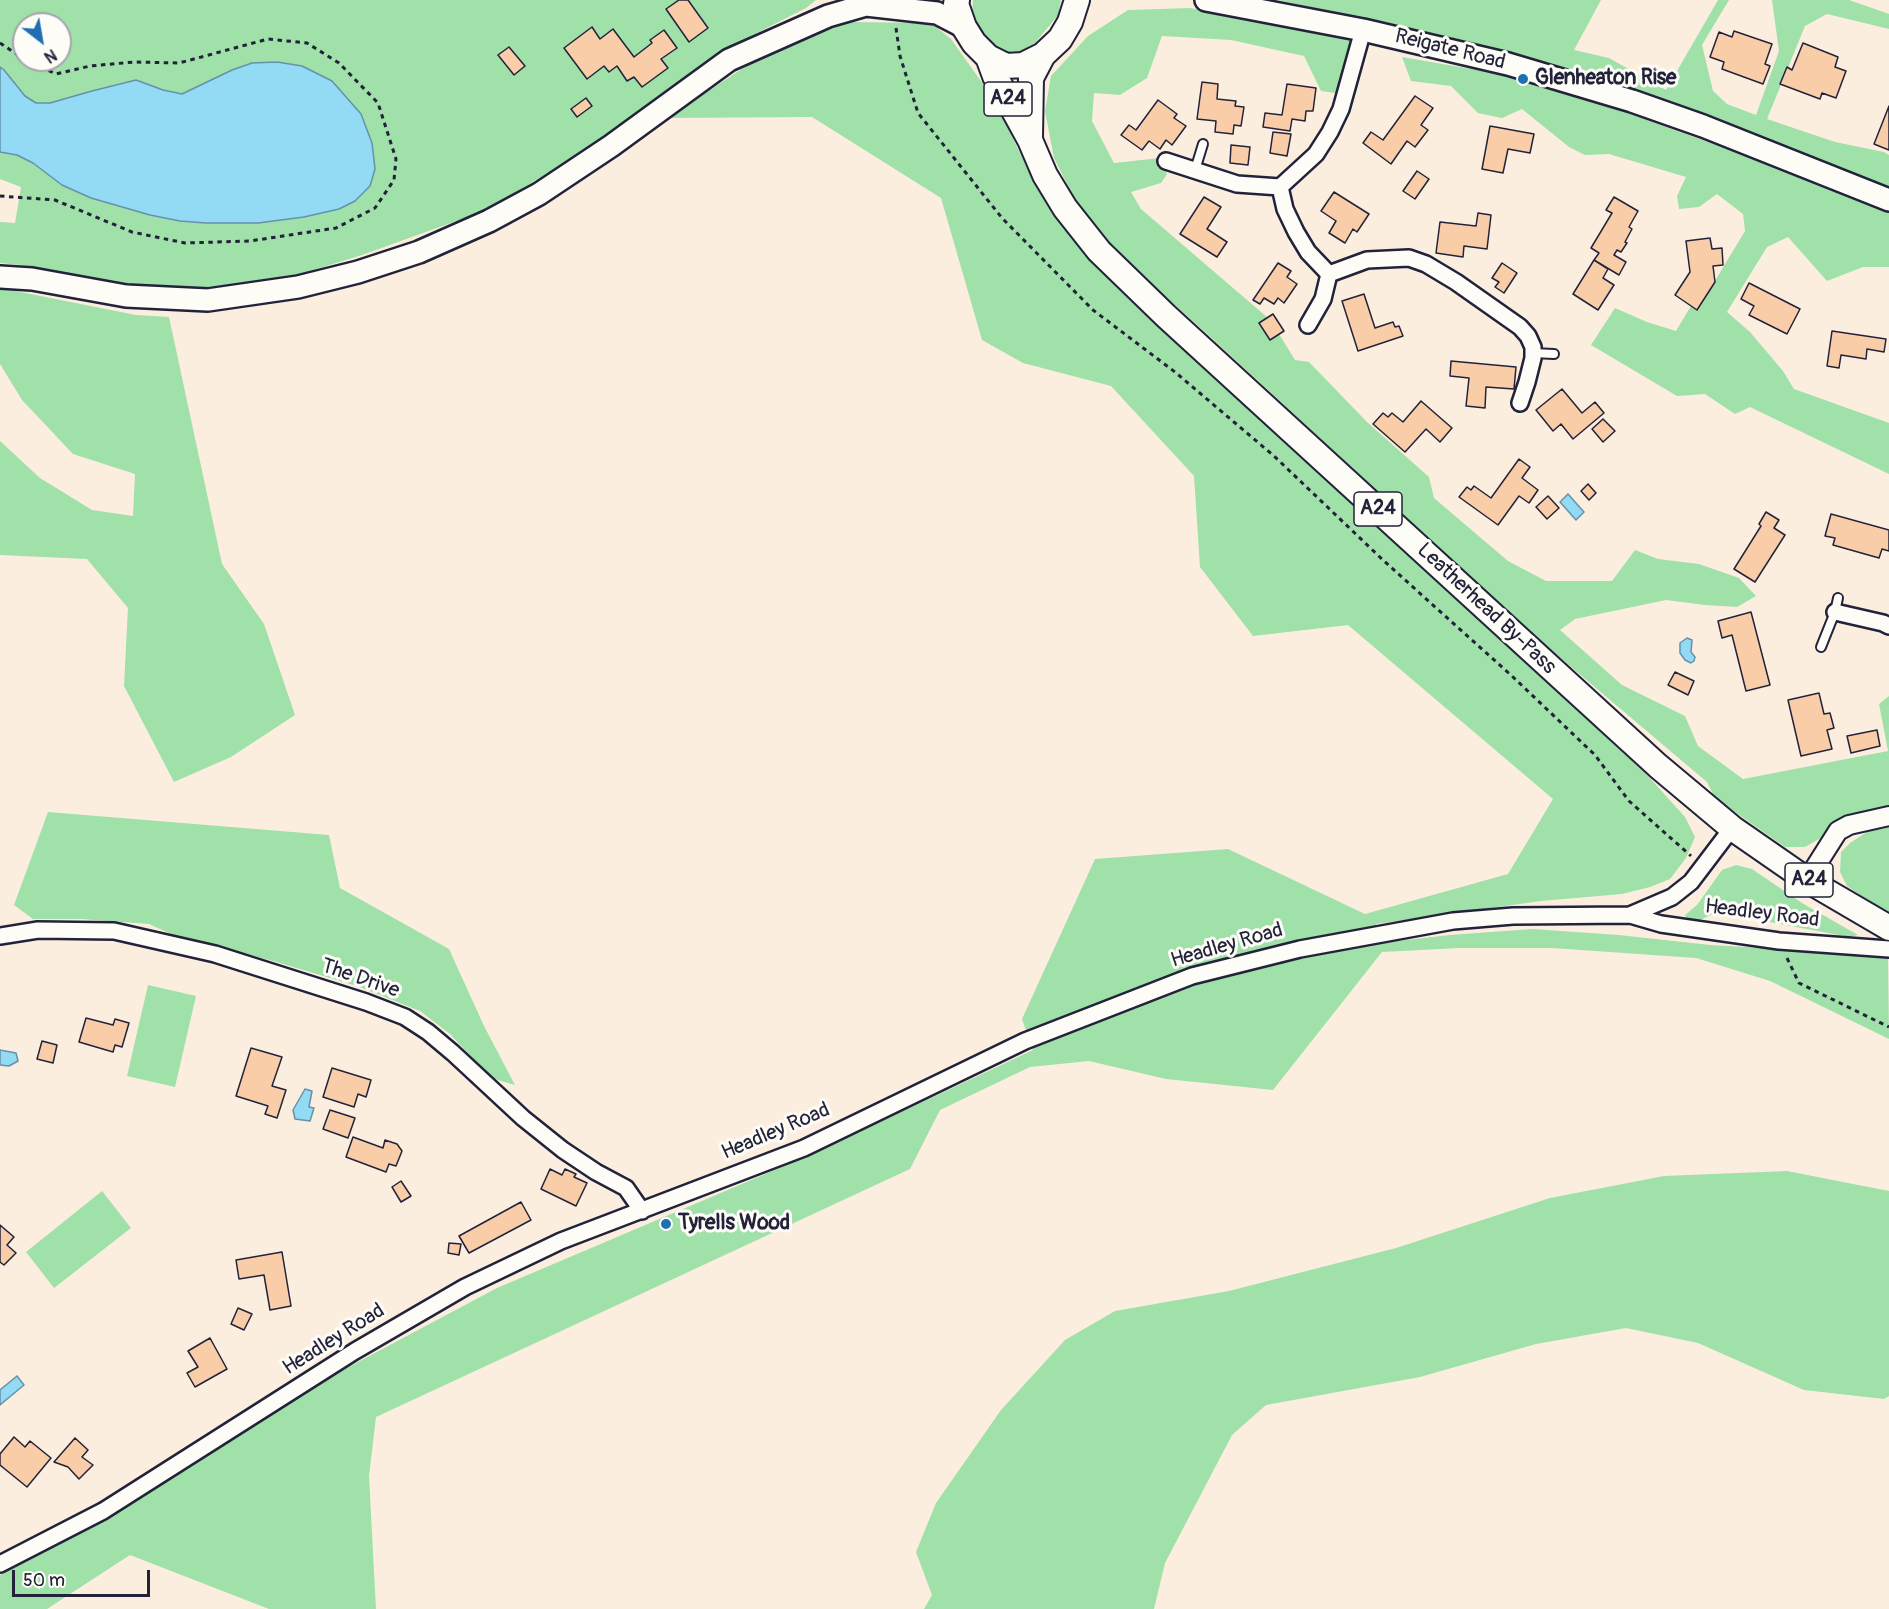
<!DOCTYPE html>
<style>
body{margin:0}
#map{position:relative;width:1889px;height:1609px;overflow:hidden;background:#fceedf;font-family:Pangolin,sans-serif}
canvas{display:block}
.north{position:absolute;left:12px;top:12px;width:60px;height:60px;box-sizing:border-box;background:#fdfcf7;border:2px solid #a5a5ac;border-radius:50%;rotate:149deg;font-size:16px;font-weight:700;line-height:24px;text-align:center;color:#22223b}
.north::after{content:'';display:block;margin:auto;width:21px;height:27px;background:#1f6fb2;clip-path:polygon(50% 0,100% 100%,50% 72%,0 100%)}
.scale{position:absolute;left:12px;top:1570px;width:138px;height:27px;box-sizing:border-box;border:3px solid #22223b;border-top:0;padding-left:8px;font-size:18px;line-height:21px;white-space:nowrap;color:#22223b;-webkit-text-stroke:4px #fdfcf7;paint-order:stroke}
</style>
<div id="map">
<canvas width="1889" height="1609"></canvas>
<div class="north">N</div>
<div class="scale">50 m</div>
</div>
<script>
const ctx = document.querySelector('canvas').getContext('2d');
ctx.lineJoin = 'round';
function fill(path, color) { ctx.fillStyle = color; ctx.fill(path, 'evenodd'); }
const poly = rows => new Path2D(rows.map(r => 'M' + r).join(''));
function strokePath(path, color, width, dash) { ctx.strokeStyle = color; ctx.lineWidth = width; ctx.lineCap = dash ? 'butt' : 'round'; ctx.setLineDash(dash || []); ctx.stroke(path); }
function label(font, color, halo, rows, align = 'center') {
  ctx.font = font + ' Pangolin,sans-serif'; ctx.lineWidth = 6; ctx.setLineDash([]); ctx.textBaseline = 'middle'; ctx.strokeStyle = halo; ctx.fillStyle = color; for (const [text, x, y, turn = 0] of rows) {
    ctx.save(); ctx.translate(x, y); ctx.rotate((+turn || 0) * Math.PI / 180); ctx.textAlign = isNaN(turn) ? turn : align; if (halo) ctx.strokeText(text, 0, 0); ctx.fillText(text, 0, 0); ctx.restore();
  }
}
fill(poly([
 [0,0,816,0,806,8,745,39,668,89,578,155,484,211,362,255,297,275,233,288,173,291,115,284,21,265,0,263,0,222,15,223,21,187,0,179,0,152,17,155,33,163,62,185,91,198,150,215,180,221,206,223,258,223,304,217,339,209,361,114,332,81,204,84,182,94,163,90,136,80,92,91,50,103,36,103,25,96,4,70,0,67],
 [24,24,60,24,60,60,24,60],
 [973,0,1061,0,1058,15,1036,42,1018,53,1001,53,987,40,972,14],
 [1278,0,1601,0,1574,50,1609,58,1666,90,1718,0,1729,0,1702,45,1713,91,1727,104,1756,115,1779,51,1772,0,1849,0,1889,14,1889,29,1827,14,1805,26,1767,119,1835,142,1884,152,1889,155,1889,194,1563,71,1403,27],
 [1190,8,1351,37,1349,65,1335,93,1321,91,1304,56,1231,40,1162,36,1147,78,1120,95,1094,93,1092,121,1114,163,1160,158,1167,174,1161,183,1131,192,1141,209,1268,318,1259,324,1270,340,1279,334,1295,360,1309,362,1368,423,1429,477,1434,498,1508,561,1546,581,1612,581,1635,550,1658,559,1699,564,1739,578,1756,596,1737,607,1705,605,1666,600,1575,619,1560,630,1622,685,1685,716,1698,746,1743,779,1888,751,1879,704,1889,696,1889,808,1834,825,1819,839,1805,847,1785,847,1715,798,1707,782,1538,639,1204,331,1113,250,1080,210,1054,158,1045,111,1051,76,1088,36,1128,10],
 [848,22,931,23,951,39,993,98,1039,192,1090,261,1227,385,1648,776,1685,817,1695,837,1686,858,1670,879,1650,887,1622,894,1541,901,1376,924,1380,943,1450,935,1532,929,1619,935,1710,945,1888,955,1889,1039,1770,981,1696,958,1552,948,1460,948,1382,952,1273,1090,1166,1079,1089,1061,1030,1067,940,1110,910,1169,376,1417,369,1476,376,1609,269,1609,130,1555,47,1609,0,1609,0,1575,115,1514,341,1371,497,1288,810,1155,1033,1050,1022,1019,1095,859,1228,849,1365,914,1508,874,1553,799,1348,625,1253,636,1200,567,1194,476,1111,386,1023,363,982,340,941,198,812,117,667,118,757,59],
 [1402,57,1501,74,1608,106,1719,146,1889,210,1889,267,1863,267,1827,281,1788,237,1767,247,1727,312,1750,332,1783,371,1794,389,1889,423,1889,474,1750,407,1735,414,1705,394,1677,396,1591,345,1615,308,1647,322,1676,331,1691,306,1698,309,1745,231,1743,214,1717,194,1699,207,1679,209,1677,196,1686,177,1609,154,1585,155,1569,147,1522,109,1502,118,1478,113,1451,86,1411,81],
 [0,288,136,315,169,317,222,564,264,624,295,715,231,757,174,782,124,686,128,608,87,559,0,555,0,441,40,478,92,510,133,516,135,474,73,454,22,400,0,364],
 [48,812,329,835,340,888,449,949,484,1026,515,1085,491,1078,450,1034,420,1011,357,986,273,961,171,934,149,924,81,919,33,919,14,905],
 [1889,825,1889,915,1847,886,1840,872,1841,852,1850,843,1873,828],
 [1736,865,1752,869,1802,903,1858,935,1849,937,1738,916,1713,914,1698,921,1688,921,1685,915,1697,905,1722,870],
 [148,985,196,996,175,1087,127,1076],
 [1787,1171,1889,1191,1889,1396,1884,1399,1804,1390,1698,1343,1626,1328,1536,1344,1420,1377,1266,1405,1232,1435,1165,1563,1154,1609,924,1609,932,1595,916,1552,936,1503,1001,1410,1065,1340,1115,1311,1229,1291,1396,1248,1550,1198,1664,1176],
 [102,1191,131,1228,54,1288,26,1252]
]), '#a0e0a9');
const water = poly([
 [277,62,302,66,332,81,361,114,372,143,375,169,370,186,355,201,339,209,304,217,258,223,206,223,180,221,150,215,91,198,62,185,33,163,17,155,0,152,0,67,4,70,25,96,36,103,50,103,92,91,136,80,163,90,182,94,232,70,252,63,277,62],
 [1568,494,1584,512,1576,520,1560,502,1568,494],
 [1687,638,1692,640,1691,652,1695,657,1694,661,1691,663,1685,660,1680,653,1680,643,1687,638],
 [0,1050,16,1053,18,1061,9,1066,0,1065,0,1050],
 [305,1089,312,1091,309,1107,314,1108,310,1121,295,1119,293,1110,305,1089],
 [17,1376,24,1385,0,1405,0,1390,17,1376]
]);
fill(water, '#93dbf5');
strokePath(water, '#6691ab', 1.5);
const building = poly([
 [679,0,688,0,708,28,689,42,666,9,679,0],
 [592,27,600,39,613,29,634,57,652,43,650,40,664,30,677,48,661,59,668,68,642,87,634,77,627,81,617,66,609,72,604,66,587,79,564,48,592,27],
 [1734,31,1772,44,1765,64,1770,66,1763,84,1722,69,1724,62,1710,57,1719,32,1732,37,1734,31],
 [1803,43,1838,57,1835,67,1846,71,1836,98,1822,93,1820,99,1780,84,1787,67,1792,70,1803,43],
 [509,47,525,66,514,75,498,55,509,47],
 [1202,82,1218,84,1217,99,1236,101,1235,106,1244,107,1241,126,1234,125,1233,134,1215,132,1216,121,1197,119,1202,82],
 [1287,84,1316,88,1313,111,1306,111,1305,121,1292,119,1290,131,1263,127,1265,113,1282,115,1287,84],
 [1415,96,1433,108,1421,125,1428,130,1415,147,1407,141,1391,164,1363,143,1371,132,1383,140,1415,96],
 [586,98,592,106,577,117,571,109,586,98],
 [1158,100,1177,114,1174,118,1186,126,1172,145,1166,140,1160,149,1149,141,1142,150,1121,135,1129,125,1136,130,1158,100],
 [1889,106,1889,150,1874,144,1889,106],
 [1490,126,1534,134,1530,153,1508,149,1503,173,1482,169,1490,126],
 [1273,132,1291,134,1287,156,1270,153,1273,132],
 [1231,145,1250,147,1248,165,1230,163,1231,145],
 [1417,171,1429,179,1415,199,1403,191,1417,171],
 [1334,192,1369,214,1357,232,1353,229,1345,243,1329,233,1336,221,1321,211,1334,192],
 [1204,197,1221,207,1207,229,1227,242,1217,257,1180,234,1204,197],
 [1614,197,1638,211,1629,227,1632,229,1625,242,1627,243,1621,252,1617,250,1614,255,1626,262,1619,275,1594,260,1599,253,1591,248,1612,213,1606,210,1614,197],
 [1478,213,1491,215,1487,249,1464,246,1463,257,1436,253,1440,222,1476,226,1478,213],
 [1710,238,1712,249,1722,248,1723,265,1713,266,1715,282,1697,310,1675,295,1690,272,1686,241,1710,238],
 [1594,260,1608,269,1603,278,1614,285,1598,310,1573,294,1594,260],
 [1278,263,1291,271,1287,277,1297,284,1284,303,1278,298,1274,304,1264,298,1260,304,1253,300,1278,263],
 [1502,263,1517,273,1504,293,1495,287,1499,282,1492,278,1502,263],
 [1749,283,1800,309,1787,334,1749,315,1754,306,1741,299,1749,283],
 [1364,294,1375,328,1393,322,1395,327,1399,326,1403,336,1358,351,1342,301,1364,294],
 [1273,314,1284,331,1270,340,1259,323,1273,314],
 [1832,331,1886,339,1884,352,1867,349,1866,359,1841,355,1839,368,1827,366,1832,331],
 [1451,361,1516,367,1514,389,1486,387,1485,408,1466,406,1469,378,1450,376,1451,361],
 [1562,389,1582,413,1595,402,1604,413,1573,439,1561,424,1553,431,1536,410,1562,389],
 [1421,401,1452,428,1440,442,1426,429,1405,452,1373,424,1383,413,1388,417,1392,413,1403,422,1421,401],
 [1603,419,1615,431,1603,442,1592,429,1603,419],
 [1519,459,1530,467,1522,478,1538,490,1529,503,1519,496,1498,525,1459,497,1467,487,1471,490,1474,486,1491,498,1519,459],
 [1588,484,1596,493,1589,500,1581,491,1588,484],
 [1548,496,1559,508,1547,519,1536,507,1548,496],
 [1766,512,1779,520,1774,528,1785,535,1755,582,1734,569,1761,526,1759,524,1766,512],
 [1831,514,1889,530,1889,551,1882,549,1879,558,1833,545,1835,538,1825,536,1831,514],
 [1751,612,1770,685,1746,691,1732,635,1722,638,1718,621,1751,612],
 [1675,672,1694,681,1688,695,1668,685,1675,672],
 [1819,693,1824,714,1830,713,1834,728,1827,730,1832,749,1801,756,1788,700,1819,693],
 [1877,730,1880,746,1851,753,1847,736,1877,730],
 [86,1018,113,1025,115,1019,129,1023,122,1047,115,1045,113,1052,79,1042,86,1018],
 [42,1041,57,1045,53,1063,37,1059,42,1041],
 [251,1048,282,1057,272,1086,286,1090,277,1118,265,1114,268,1106,236,1096,251,1048],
 [332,1068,371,1080,366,1097,358,1094,354,1107,323,1097,332,1068],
 [330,1110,355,1118,348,1138,323,1129,330,1110],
 [353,1137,383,1148,385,1140,397,1144,402,1151,396,1166,389,1164,386,1172,346,1157,353,1137],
 [550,1169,562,1175,565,1169,576,1174,574,1177,587,1183,576,1206,541,1189,550,1169],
 [401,1181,411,1196,401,1202,392,1187,401,1181],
 [521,1202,531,1220,469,1253,459,1236,521,1202],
 [0,1225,14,1237,7,1245,16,1253,4,1265,0,1262,0,1225],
 [449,1243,461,1244,459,1255,448,1253,449,1243],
 [282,1252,291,1306,270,1310,264,1275,239,1279,236,1260,282,1252],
 [238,1308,252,1314,244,1330,231,1324,238,1308],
 [210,1338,227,1369,195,1387,187,1373,198,1367,188,1351,210,1338],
 [14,1437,25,1447,30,1441,51,1458,27,1487,0,1465,0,1454,14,1437],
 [75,1438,88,1450,82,1457,93,1465,79,1479,68,1467,54,1462,75,1438]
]);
fill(building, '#f8cda7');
strokePath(building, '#22223b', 1.5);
const service = poly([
 [1195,170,1203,144],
 [1533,353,1554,354],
 [1821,647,1835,612,1838,598]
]);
const minor = poly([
 [1166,161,1237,184,1280,187],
 [1329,274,1367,260,1409,258,1426,264,1456,282,1520,327,1528,336,1533,347,1533,358,1527,382,1520,403],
 [1308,325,1323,299,1329,274,1308,252,1296,232,1285,209,1280,187,1316,154,1330,132,1341,109,1363,30],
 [1835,612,1883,623,1889,626],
 [1630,915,1661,924,1779,941,1889,949],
 [0,936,38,930,114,931,215,954,366,1002,405,1017,428,1032,453,1053,523,1118,563,1150,596,1172,626,1188,642,1211],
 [0,1564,103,1511,355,1351,465,1287,561,1241,804,1148,1025,1041,1192,976,1300,949,1453,921,1513,916,1630,915,1672,897,1691,882,1732,828]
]);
const tertiary = poly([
 [1807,880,1838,831,1849,825,1889,816]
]);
const secondary = poly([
 [1206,0,1363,30,1508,64,1632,101,1703,126,1889,200],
 [0,277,32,279,126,296,208,300,298,287,358,272,419,252,489,221,539,194,611,146,729,60,828,16,866,5,937,13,964,27]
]);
const trunk = poly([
 [957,0,956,4,964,27,974,43,988,57,1006,66,1023,65,1043,55,1060,39,1070,22,1077,0],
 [988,57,995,76,1030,140,1045,175,1065,208,1099,251,1166,316,1658,766,1732,828,1807,880,1889,928],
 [1030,137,1031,78,1043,55]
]);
strokePath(service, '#22223b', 12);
strokePath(minor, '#22223b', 20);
strokePath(tertiary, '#22223b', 22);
strokePath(secondary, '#22223b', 26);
strokePath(trunk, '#22223b', 28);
strokePath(poly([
 [896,28,900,56,918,113,1002,218,1093,310,1175,372,1274,456,1384,561,1513,677,1595,755,1629,801,1691,856],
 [0,43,24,59],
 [0,196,55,200,132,232,185,243,250,241,336,228,375,208,394,180,396,159,378,103,339,63,307,43,268,39,179,63,134,62,90,66,56,74,26,60],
 [1787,958,1799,983,1889,1027]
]), '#22223b', 3, [4.5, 4.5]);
strokePath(service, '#fdfcf7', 8);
strokePath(minor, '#fdfcf7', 15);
strokePath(tertiary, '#fdfcf7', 18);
strokePath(secondary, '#fdfcf7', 21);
strokePath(trunk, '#fdfcf7', 24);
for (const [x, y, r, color] of [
 [1523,79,6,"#1f6fb2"],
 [666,1224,6,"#1f6fb2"]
]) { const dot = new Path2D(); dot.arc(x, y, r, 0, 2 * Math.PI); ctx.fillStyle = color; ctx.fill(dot); strokePath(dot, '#fdfcf7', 2); }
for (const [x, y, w] of [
 [1008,99,48],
 [1378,509,48],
 [1809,880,48]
]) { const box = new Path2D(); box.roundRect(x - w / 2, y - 17, w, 34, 4.5); ctx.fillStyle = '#fdfcf7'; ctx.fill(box); strokePath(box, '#22223b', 1.5); }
label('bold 20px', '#22223b', null, [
 ["A24",1008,99],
 ["A24",1378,509],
 ["A24",1809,880]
]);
label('21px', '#22223b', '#fdfcf7', [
 ["Reigate Road",1450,50,14],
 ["Leatherhead By-Pass",1486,609,43],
 ["Headley Road",1762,914,7],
 ["Headley Road",1227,946,-16],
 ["The Drive",360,979,19],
 ["Headley Road",776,1132,-23],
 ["Headley Road",334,1340,-32]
]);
label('bold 21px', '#22223b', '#fdfcf7', [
 ["Glenheaton Rise",1535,79],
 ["Tyrells Wood",678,1224]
], 'left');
</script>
